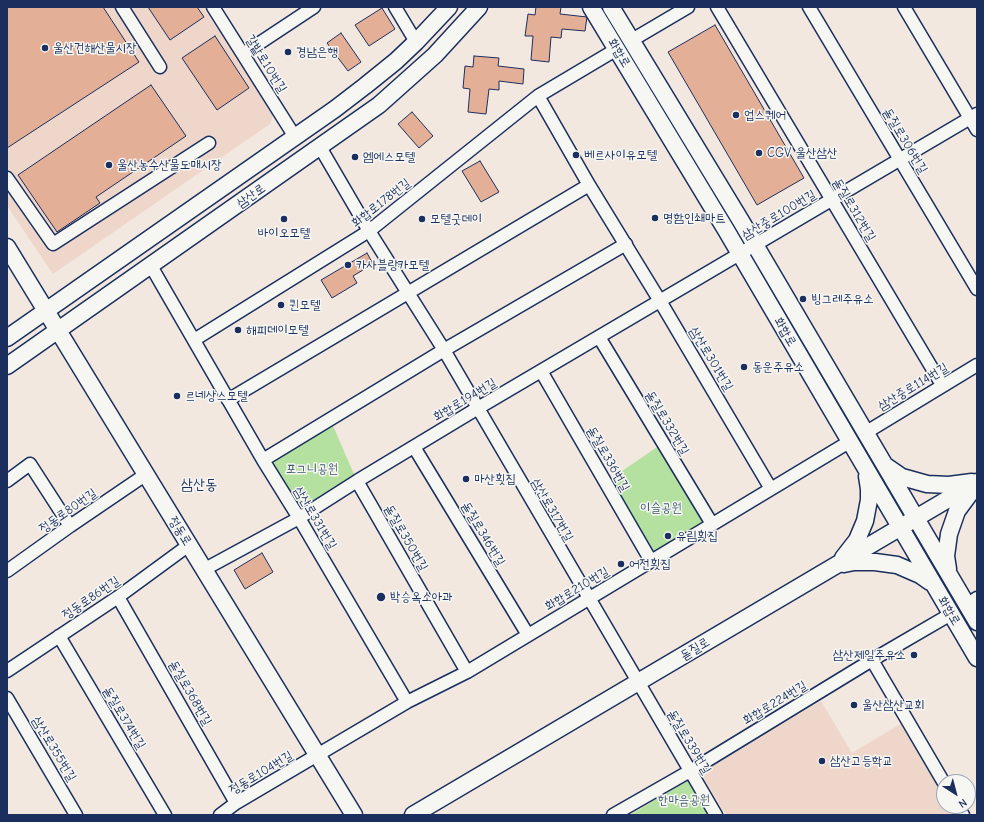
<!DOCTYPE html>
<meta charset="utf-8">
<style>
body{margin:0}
#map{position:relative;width:984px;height:822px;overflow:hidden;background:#f2e8e0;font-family:"Comic Neue",sans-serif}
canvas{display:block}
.frame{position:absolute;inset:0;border:8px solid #1b2f5e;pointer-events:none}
.north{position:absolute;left:936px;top:774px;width:40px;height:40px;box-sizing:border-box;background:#f6f6f2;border:1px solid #9ea6b7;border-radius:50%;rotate:144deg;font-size:11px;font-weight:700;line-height:16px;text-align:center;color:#1b2f5e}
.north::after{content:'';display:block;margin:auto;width:14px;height:18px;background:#1b2f5e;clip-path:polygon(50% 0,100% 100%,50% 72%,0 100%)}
</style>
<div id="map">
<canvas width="984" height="822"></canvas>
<div class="frame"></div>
<div class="north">N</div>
</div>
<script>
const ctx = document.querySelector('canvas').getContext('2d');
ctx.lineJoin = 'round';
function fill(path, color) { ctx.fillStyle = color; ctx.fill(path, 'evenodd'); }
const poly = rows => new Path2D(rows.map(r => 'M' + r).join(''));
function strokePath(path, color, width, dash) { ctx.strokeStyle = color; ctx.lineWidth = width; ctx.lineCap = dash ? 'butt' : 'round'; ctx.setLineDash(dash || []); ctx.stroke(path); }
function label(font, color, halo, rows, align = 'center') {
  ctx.font = font + ' "Comic Neue","Poor Story",sans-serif'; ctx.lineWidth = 3; ctx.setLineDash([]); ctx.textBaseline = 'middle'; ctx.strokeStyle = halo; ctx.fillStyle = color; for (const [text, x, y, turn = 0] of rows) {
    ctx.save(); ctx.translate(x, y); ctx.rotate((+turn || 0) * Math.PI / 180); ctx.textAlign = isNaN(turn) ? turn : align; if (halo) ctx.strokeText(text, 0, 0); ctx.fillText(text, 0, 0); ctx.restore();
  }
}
fill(poly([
 [7,7,203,7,274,113,270,124,53,274,7,206],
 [821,701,852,753,902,723,944,794,944,806,951,806,957,815,726,815,704,779,706,769]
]), '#eed7ca');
fill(poly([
 [330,419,357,481,299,518,263,460],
 [663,443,712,524,651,561,606,482],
 [690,779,711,815,630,815]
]), '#b4e19f');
const building = poly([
 [7,7,103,7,139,62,7,148,7,7],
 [148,7,197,7,204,17,170,40,148,7],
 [536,7,561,7,560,14,587,17,585,31,562,29,561,38,551,37,549,62,531,60,533,36,525,36,528,14,535,15,536,7],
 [382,8,395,29,369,46,355,25,382,8],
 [715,25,804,178,757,205,668,52,715,25],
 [341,33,361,62,348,71,327,43,341,33],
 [215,36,249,88,217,110,182,58,215,36],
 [474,56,499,58,498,66,524,69,523,84,499,81,499,90,489,89,486,114,468,112,470,89,463,88,465,66,473,67,474,56],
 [151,85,186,136,96,197,100,203,57,232,18,175,151,85],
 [412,112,433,136,419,148,398,124,412,112],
 [480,161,499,192,481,202,462,171,480,161],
 [367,253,373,264,353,276,357,283,332,298,321,280,367,253],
 [262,553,273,572,245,589,234,570,262,553]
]);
fill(building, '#e4af97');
strokePath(building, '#1b2f5e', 1);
const minor = poly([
 [122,7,160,67],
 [213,7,295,137],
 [395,7,416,42],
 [717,7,942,385],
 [809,7,977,289],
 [904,7,977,130],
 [632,40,688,7],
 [243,54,314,7],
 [538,96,589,185,660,301,771,489],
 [320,147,369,231,444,350,716,815],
 [7,178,53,244,209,143],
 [151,266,263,460,299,518,407,702],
 [599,337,712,524],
 [194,340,369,231,538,96,617,49],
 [541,371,651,561],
 [228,400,589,185],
 [865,433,977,365],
 [414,447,528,635],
 [263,460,444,350,626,244],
 [7,481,30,464,70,526],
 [357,481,467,672],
 [205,569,299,518,357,481,478,408,977,114],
 [7,571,70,526,145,475],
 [118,597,236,803],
 [967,605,977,598],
 [59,636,165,815],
 [872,660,944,783],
 [7,671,118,597,189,545],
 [7,698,76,815],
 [957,806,963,815],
 [220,815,236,803,407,702,467,672,849,442],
 [613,815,690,771,872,660,951,614]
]);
const major = poly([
 [591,7,726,230,977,658],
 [611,7,741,221,977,622],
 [7,247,354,815],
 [7,338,335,109,365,86,396,61,416,42,449,7],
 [7,366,379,105,435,55,479,7],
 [886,466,902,477,927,484,949,485,972,482],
 [843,558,857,540,865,521,869,500,869,489,867,476],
 [844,564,854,562,875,562,897,565,920,575,930,582],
 [948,569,946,556,949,534,957,511,974,488],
 [413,815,977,482]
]);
strokePath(minor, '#1b2f5e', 15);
strokePath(major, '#1b2f5e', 19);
strokePath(minor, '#f6f6f2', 12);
strokePath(major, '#f6f6f2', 16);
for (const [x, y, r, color] of [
 [45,48,4,"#1b2f5e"],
 [288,52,4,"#1b2f5e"],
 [736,115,4,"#1b2f5e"],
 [759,153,4,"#1b2f5e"],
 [576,155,4,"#1b2f5e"],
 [355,157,4,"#1b2f5e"],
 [109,165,4,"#1b2f5e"],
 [655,218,4,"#1b2f5e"],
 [284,219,4,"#1b2f5e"],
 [422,219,4,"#1b2f5e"],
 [348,265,4,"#1b2f5e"],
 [803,299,4,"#1b2f5e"],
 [281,305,4,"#1b2f5e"],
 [238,330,4,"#1b2f5e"],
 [744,367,4,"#1b2f5e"],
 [177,396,4,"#1b2f5e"],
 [466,479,4,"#1b2f5e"],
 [668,536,4,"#1b2f5e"],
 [621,564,4,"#1b2f5e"],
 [381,597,5,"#1b2f5e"],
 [914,655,4,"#1b2f5e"],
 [854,705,4,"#1b2f5e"],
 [822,761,4,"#1b2f5e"]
]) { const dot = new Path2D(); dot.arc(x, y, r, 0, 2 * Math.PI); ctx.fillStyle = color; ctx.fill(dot); strokePath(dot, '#f6f6f2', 1.5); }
label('13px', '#1b2f5e', '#f6f6f2', [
 ["울산건해산물시장",53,48],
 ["경남은행",296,52],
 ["업스퀘어",744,115],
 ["CGV 울산삼산",767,153],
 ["베르사이유모텔",584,155],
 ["엠에스모텔",363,157],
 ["울산농수산물도매시장",117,165],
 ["명함인쇄마트",663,218],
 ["모텔굿데이",430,219],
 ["바이오모텔",284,233,"center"],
 ["카사블랑카모텔",356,265],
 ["빙그레주유소",811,299],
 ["퀸모텔",289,305],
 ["해피데이모텔",246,330],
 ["동운주유소",752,367],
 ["르네상스모텔",185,396],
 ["마산횟집",474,479],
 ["유림횟집",676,536],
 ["어전횟집",629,564],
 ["박승옥소아과",390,597],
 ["삼산제일주유소",906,655,"right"],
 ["울산삼산교회",862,705],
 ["삼산고등학교",830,761]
], 'left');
label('13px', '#1b2f5e', '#f6f6f2', [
 ["화합로",619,53,59],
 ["갈밭로10번길",266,64,58],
 ["돋질로306번길",905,141,59],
 ["삼산로",251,196,-35],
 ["화합로178번길",381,203,-38],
 ["돋질로312번길",854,210,59],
 ["삼산중로100번길",779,215,-31],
 ["화합로",785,332,60],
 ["삼산로301번길",711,359,59],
 ["삼산중로114번길",913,387,-31],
 ["화합로194번길",465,400,-31],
 ["돋질로332번길",667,423,59],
 ["돋질로336번길",608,459,60],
 ["삼산로317번길",552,510,60],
 ["정동로80번길",68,511,-35],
 ["삼산로331번길",315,518,59],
 ["정동로",180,531,58],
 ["돋질로346번길",483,534,59],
 ["돋질로350번길",406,538,60],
 ["화합로210번길",577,589,-31],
 ["정동로86번길",91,598,-34],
 ["화합로",949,611,59],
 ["돋질로",695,649,-31],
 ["돋질로368번길",190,693,60],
 ["화합로224번길",775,703,-31],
 ["돋질로374번길",124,718,59],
 ["돋질로339번길",689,742,59],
 ["삼산로355번길",54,749,59],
 ["정동로104번길",261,773,-31]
]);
label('13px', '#415c6e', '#f6f6f2', [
 ["포그니공원",312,469],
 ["이슬공원",661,508],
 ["한마음공원",684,800]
]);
label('15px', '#1b2f5e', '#f6f6f2', [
 ["삼산동",199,485]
]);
</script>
